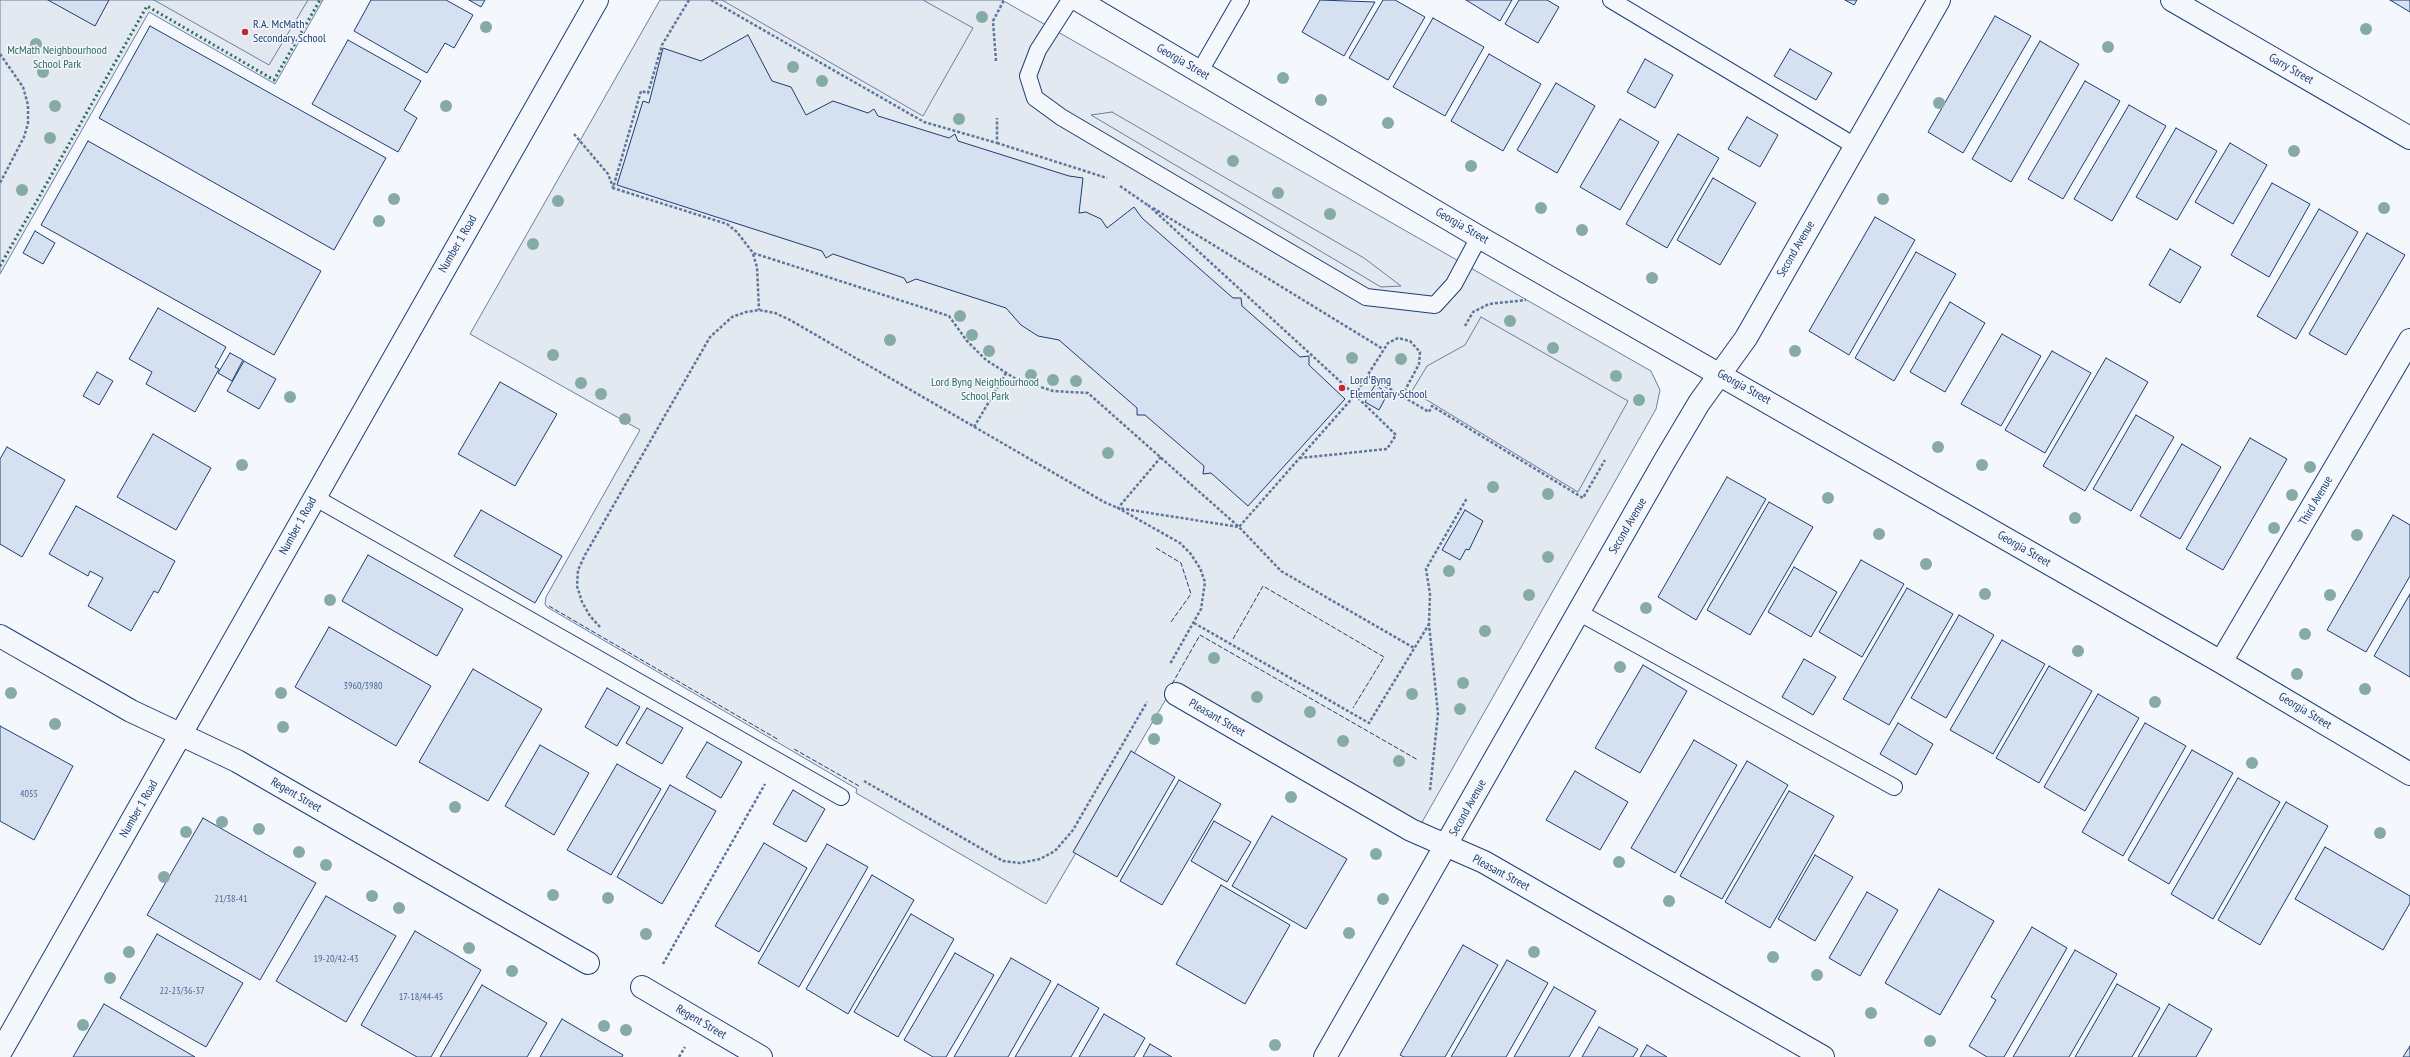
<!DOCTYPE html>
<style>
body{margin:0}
canvas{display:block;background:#f4f7fb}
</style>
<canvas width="2410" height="1057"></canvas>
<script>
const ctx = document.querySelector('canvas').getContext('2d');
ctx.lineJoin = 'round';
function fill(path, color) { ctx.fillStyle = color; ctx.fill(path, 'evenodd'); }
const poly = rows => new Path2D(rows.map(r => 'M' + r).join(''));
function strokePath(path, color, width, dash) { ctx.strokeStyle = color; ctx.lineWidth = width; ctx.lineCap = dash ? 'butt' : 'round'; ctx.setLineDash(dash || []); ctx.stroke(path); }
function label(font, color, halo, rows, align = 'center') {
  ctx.font = font + ' "PT Sans Narrow",sans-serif'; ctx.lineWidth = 3; ctx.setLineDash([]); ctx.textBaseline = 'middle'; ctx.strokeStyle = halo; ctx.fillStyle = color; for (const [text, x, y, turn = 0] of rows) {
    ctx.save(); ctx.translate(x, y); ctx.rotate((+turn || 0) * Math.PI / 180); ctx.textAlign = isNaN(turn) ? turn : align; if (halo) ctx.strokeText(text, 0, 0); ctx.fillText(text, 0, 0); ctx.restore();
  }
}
const green = poly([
 [0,0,323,0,275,84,149,12,0,274,0,0],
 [660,0,1002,0,1651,371,1660,390,1656,409,1421,824,1176,682,1046,904,856,793,857,789,547,607,545,604,546,597,640,430,470,334,660,0]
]);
fill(green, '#e3e9f0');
strokePath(green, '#687fa3', 1);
const parking = poly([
 [154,0,308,0,269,65,154,0],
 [722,0,923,0,973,28,923,116,722,0],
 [1112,112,1364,258,1401,286,1381,287,1091,115,1112,112],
 [1481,317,1628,401,1578,492,1412,391,1427,366,1465,345,1481,317]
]);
fill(parking, '#e3e8f0');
strokePath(parking, '#687fa3', 1);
const building = poly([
 [48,0,109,0,95,26,48,0],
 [371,0,446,0,473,15,454,48,445,43,427,73,354,31,371,0],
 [469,0,485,0,481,7,469,0],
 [1320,0,1375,2,1344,56,1302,32,1320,0],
 [1383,0,1395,0,1425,17,1388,80,1349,58,1383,0],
 [1466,0,1512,0,1500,21,1466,0],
 [1519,0,1547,0,1559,7,1538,43,1505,24,1519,0],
 [1845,0,1857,0,1854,5,1845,0],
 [2390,0,2410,0,2410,12,2390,0],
 [1995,16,2031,36,1963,153,1928,132,1995,16],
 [1433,18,1484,47,1445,116,1393,87,1433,18],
 [150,26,386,158,334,250,99,118,150,26],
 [748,35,772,81,791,87,806,115,833,101,868,113,874,109,878,116,949,138,955,134,958,141,1069,176,1083,178,1079,213,1086,212,1101,219,1107,228,1134,207,1142,218,1233,298,1241,298,1242,306,1300,357,1309,356,1309,365,1345,399,1248,506,1211,473,1203,474,1204,466,1145,415,1137,415,1137,408,1059,340,1038,336,1021,325,1006,308,916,279,907,283,904,278,833,254,826,258,822,251,617,185,643,101,649,103,663,48,701,61,748,35],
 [348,40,421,81,404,110,417,118,398,152,312,104,348,40],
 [2040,41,2079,64,2011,182,1972,159,2040,41],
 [1790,49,1832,73,1816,100,1774,76,1790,49],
 [1489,54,1541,84,1503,151,1451,121,1489,54],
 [1645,59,1673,75,1655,108,1627,92,1645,59],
 [2085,81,2120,101,2063,199,2028,179,2085,81],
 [1556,83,1595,106,1557,173,1517,150,1556,83],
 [2129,105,2166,126,2112,221,2074,199,2129,105],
 [1747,117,1778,135,1760,167,1728,149,1747,117],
 [1620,119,1659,142,1620,210,1580,187,1620,119],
 [2176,128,2217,151,2177,220,2136,197,2176,128],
 [1678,134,1719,158,1667,248,1626,224,1678,134],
 [88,141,321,271,274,355,41,225,88,141],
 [2230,143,2267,165,2233,224,2195,202,2230,143],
 [1713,178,1756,203,1720,265,1677,240,1713,178],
 [2272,183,2310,204,2269,277,2231,255,2272,183],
 [2319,209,2358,232,2296,339,2257,316,2319,209],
 [1875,217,1915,240,1849,355,1809,331,1875,217],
 [35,231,55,243,43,264,23,253,35,231],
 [2367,233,2405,255,2346,355,2309,334,2367,233],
 [2170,249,2201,267,2180,303,2149,285,2170,249],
 [1916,252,1956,274,1894,381,1855,358,1916,252],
 [1950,302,1985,323,1945,392,1910,372,1950,302],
 [158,308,226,347,215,367,219,369,195,412,146,384,152,372,129,359,158,308],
 [2002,334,2041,356,2001,426,1961,404,2002,334],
 [2052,351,2091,373,2045,453,2005,430,2052,351],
 [230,353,243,360,232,381,218,373,230,353],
 [2106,358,2148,382,2085,491,2043,466,2106,358],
 [244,361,276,379,259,409,227,391,244,361],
 [97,372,113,381,99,405,83,396,97,372],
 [500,382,557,414,515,486,458,454,500,382],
 [1375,385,1388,393,1379,410,1365,402,1375,385],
 [2136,415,2174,437,2131,511,2093,489,2136,415],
 [153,434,211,468,176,530,117,497,153,434],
 [2250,438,2287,459,2223,570,2186,549,2250,438],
 [2182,444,2221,467,2180,539,2140,516,2182,444],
 [7,447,65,480,22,557,0,544,0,459,7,447],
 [1727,477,1766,499,1696,620,1658,597,1727,477],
 [1769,502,1813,527,1750,635,1707,610,1769,502],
 [76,506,175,561,158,593,154,591,131,631,88,606,103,578,90,571,88,576,49,554,76,506],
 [481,510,562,556,535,603,454,556,481,510],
 [1465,510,1483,521,1469,550,1466,549,1460,560,1442,550,1465,510],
 [2393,515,2410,525,2410,576,2366,652,2327,630,2393,515],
 [368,555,463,609,437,656,342,601,368,555],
 [1861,560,1904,584,1862,657,1819,632,1861,560],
 [1794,567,1837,592,1811,637,1768,612,1794,567],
 [1907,588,1953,614,1889,725,1843,699,1907,588],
 [2410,594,2410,677,2374,656,2410,594],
 [1959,615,1994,635,1946,718,1911,698,1959,615],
 [329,627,431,686,396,746,295,687,329,627],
 [2002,640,2045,664,1993,754,1950,730,2002,640],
 [1804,659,1836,677,1813,715,1782,697,1804,659],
 [1643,665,1687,691,1640,773,1595,748,1643,665],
 [2049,666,2092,691,2039,783,1996,758,2049,666],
 [473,669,542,709,488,801,419,762,473,669],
 [607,688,640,707,617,746,585,727,607,688],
 [2098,694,2139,718,2085,811,2044,787,2098,694],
 [647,708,683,728,662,764,626,743,647,708],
 [1898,723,1933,744,1916,775,1880,754,1898,723],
 [2145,723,2186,746,2123,856,2082,832,2145,723],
 [0,726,73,766,34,840,0,821,0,726],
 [1694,740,1737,765,1675,873,1631,848,1694,740],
 [707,742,742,762,721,798,686,777,707,742],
 [540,745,589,773,554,835,505,806,540,745],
 [2192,750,2233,773,2169,884,2128,860,2192,750],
 [1131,751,1175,777,1117,877,1073,852,1131,751],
 [1747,761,1788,785,1722,899,1680,876,1747,761],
 [617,764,661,789,611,875,567,850,617,764],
 [1575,771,1628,802,1600,850,1546,820,1575,771],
 [2238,778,2280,802,2213,919,2171,894,2238,778],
 [1179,780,1221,804,1162,905,1120,881,1179,780],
 [670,785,716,811,662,904,617,877,670,785],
 [793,790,825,809,806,842,773,824,793,790],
 [1789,791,1834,816,1770,928,1725,902,1789,791],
 [2286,802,2328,826,2260,945,2218,920,2286,802],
 [1272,816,1347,859,1306,929,1232,886,1272,816],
 [203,818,316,883,260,980,147,915,203,818],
 [1214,821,1251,842,1227,882,1191,861,1214,821],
 [764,843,807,868,759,952,715,926,764,843],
 [827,844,868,867,799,987,758,963,827,844],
 [2325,847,2410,896,2410,903,2383,950,2295,899,2325,847],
 [1815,855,1853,877,1815,941,1778,919,1815,855],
 [872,875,914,900,848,1014,806,989,872,875],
 [1221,885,1290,925,1245,1004,1176,964,1221,885],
 [1939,889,1994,921,1940,1015,1885,983,1939,889],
 [1867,892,1898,910,1860,976,1829,958,1867,892],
 [326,896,396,936,346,1022,276,981,326,896],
 [911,914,954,939,898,1037,854,1012,911,914],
 [2032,927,2067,948,2004,1057,1987,1057,1969,1046,1996,1000,1991,997,2032,927],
 [415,931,481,970,431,1057,417,1057,361,1025,415,931],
 [157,934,243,983,206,1047,120,998,157,934],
 [1463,945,1498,965,1445,1057,1404,1057,1400,1055,1463,945],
 [2075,950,2117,974,2069,1057,2013,1057,2075,950],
 [955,953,994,975,946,1057,933,1057,904,1040,955,953],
 [1011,958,1051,981,1008,1057,954,1057,1011,958],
 [1507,960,1548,983,1506,1057,1451,1057,1507,960],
 [1058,984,1099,1008,1071,1057,1015,1057,1058,984],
 [2117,984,2160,1008,2132,1057,2075,1057,2117,984],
 [482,985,547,1023,527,1057,440,1057,482,985],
 [1554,987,1596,1011,1569,1057,1514,1057,1554,987],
 [104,1004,195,1057,73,1057,104,1004],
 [2169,1004,2212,1029,2196,1057,2138,1057,2169,1004],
 [1104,1014,1145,1038,1134,1057,1079,1057,1104,1014],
 [562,1019,623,1055,622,1057,540,1057,562,1019],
 [1599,1027,1638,1049,1633,1057,1582,1057,1599,1027],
 [1150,1044,1172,1057,1143,1057,1150,1044],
 [1647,1045,1667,1057,1640,1057,1647,1045],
 [2410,1046,2410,1057,2403,1057,2410,1046]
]);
fill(building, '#d5e0f0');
strokePath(building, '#1d3f73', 1);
const service = poly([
 [1070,0,1038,50,1028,76,1035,98,1061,117,1366,297,1435,305,1454,284,1479,237],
 [1611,0,1855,146],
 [1200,71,1241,0],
 [314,497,841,797],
 [1578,612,1894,787]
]);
const minor = poly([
 [1078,0,1479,237,2221,662,2410,774],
 [2172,0,2410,138],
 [0,636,131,711,237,761,588,963],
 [2221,662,2410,340],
 [1176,694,1411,830,1484,862,1823,1057],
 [642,987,761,1057],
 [1325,1057,1664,462,1699,403,1746,338,1939,0]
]);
const tertiary = poly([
 [0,1053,597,0]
]);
strokePath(service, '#1d3f73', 18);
strokePath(minor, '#1d3f73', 24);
strokePath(tertiary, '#1d3f73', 24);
strokePath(poly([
 [689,0,662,45,648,93,641,91,613,188,727,224,737,232,753,253,949,316,967,341,986,360,1016,379,1053,391,1088,393,1239,527,1355,395,1388,343,1398,338,1410,341,1420,352,1419,364,1402,396,1429,412,1432,406,1583,498,1605,460],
 [711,0,924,122,997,143,997,118],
 [0,54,23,87,28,105,28,123,24,137,0,183],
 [996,61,993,21,1004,0],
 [574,134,608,174,613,187],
 [997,143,1107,178],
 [1120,186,1149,206],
 [1148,205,1355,395,1396,435,1387,449,1300,458],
 [1153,208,1383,349],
 [753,254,757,267,759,310],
 [1465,326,1473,312,1489,304,1526,300],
 [1368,376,1402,396],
 [974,427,1006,373],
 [1161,457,1118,508,1239,527,1281,571,1414,648],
 [1194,623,1369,723,1429,624],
 [600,627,590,616,582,602,577,586,578,570,585,555,710,337,732,317,746,312,759,310,775,313,790,320,1104,502,1118,508,1180,543,1190,553,1200,568,1205,582,1201,609,1170,664],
 [864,781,1003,861,1020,863,1040,859,1055,851,1073,830,1147,702],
 [1430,790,1438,714,1429,624,1430,594,1426,569,1467,498],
 [663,964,765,784],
 [679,1057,685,1047]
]), '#5e769c', 2.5, [3, 2]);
strokePath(service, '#f4f7fb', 16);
strokePath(minor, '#f4f7fb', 22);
strokePath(tertiary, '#f4f7fb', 22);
strokePath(poly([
 [0,266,147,6,274,80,320,0]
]), '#2c6c60', 3, [2, 3]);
strokePath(poly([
 [1156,548,1181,563,1191,594,1171,622],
 [549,606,779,740],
 [1233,639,1263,586,1384,657,1353,708],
 [1172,684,1200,635,1418,760],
 [794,749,859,786]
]), '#1d3f73', 1, [5, 2]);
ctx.fillStyle = '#86aba6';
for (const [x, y] of [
 [982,17],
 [486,27],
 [2366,29],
 [36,44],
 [2108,47],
 [793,67],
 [43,72],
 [1283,78],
 [822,81],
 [1321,100],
 [1939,103],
 [55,106],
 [446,106],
 [959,119],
 [1388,123],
 [50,138],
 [2294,151],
 [1233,161],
 [1471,166],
 [22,190],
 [1278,193],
 [394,199],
 [1883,199],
 [558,201],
 [1541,208],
 [2384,208],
 [1330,214],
 [379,221],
 [1582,230],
 [533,244],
 [1652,278],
 [960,316],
 [1510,321],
 [972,335],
 [890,340],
 [1553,348],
 [989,351],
 [1795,351],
 [553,355],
 [1352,358],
 [1401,359],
 [1031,375],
 [1616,376],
 [1053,380],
 [1076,381],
 [581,383],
 [601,394],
 [290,397],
 [1639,400],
 [625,419],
 [1938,447],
 [1108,453],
 [242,465],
 [1982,465],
 [2310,467],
 [1493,487],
 [1548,494],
 [2292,495],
 [1828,498],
 [2075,518],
 [2274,528],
 [1879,534],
 [2357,535],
 [1548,557],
 [1926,564],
 [1449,571],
 [1985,594],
 [1529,595],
 [2330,595],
 [330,600],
 [1646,608],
 [1485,631],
 [2305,634],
 [2078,651],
 [1214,658],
 [1620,667],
 [2297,674],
 [1463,683],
 [2365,689],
 [11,693],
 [281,693],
 [1412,694],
 [1257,697],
 [2155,702],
 [1460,709],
 [1310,712],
 [1157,719],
 [55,724],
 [283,727],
 [1154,739],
 [1343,741],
 [1399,761],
 [2252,763],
 [1291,797],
 [455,807],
 [222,822],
 [259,829],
 [186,832],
 [2380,833],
 [299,852],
 [1376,854],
 [1619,862],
 [326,865],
 [164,877],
 [553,895],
 [372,896],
 [608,898],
 [1383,899],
 [1669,901],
 [399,908],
 [1349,933],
 [646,934],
 [469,948],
 [129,952],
 [1534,952],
 [1773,957],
 [512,971],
 [1817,975],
 [110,978],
 [1871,1013],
 [83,1025],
 [604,1026],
 [626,1030],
 [1930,1041],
 [1275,1045]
]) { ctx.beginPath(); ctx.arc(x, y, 6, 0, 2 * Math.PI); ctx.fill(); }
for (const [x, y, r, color] of [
 [245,32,4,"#c62828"],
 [1342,388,4,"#c62828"]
]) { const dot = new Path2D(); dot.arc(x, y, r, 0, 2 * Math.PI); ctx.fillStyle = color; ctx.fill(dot); strokePath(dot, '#f4f7fb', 1.5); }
label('10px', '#4b6792', null, [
 ["3960/3980",363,686],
 ["4055",29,794],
 ["21/38-41",231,899],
 ["19-20/42-43",336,959],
 ["22-23/36-37",182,991],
 ["17-18/44-45",421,997]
]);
label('12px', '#1d3f73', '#f4f7fb', [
 ["R.A. McMath",253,25],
 ["Secondary School",253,39],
 ["Lord Byng",1350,381],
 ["Elementary School",1350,395]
], 'left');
label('12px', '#2c6c60', '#f4f7fb', [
 ["McMath Neighbourhood",57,51],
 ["School Park",57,65],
 ["Lord Byng Neighbourhood",985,383],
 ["School Park",985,397]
]);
label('12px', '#1d3f73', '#f4f7fb', [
 ["Georgia Street",1183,62,30],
 ["Garry Street",2291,69,30],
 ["Georgia Street",1462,226,30],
 ["Number 1 Road",458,244,-60],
 ["Second Avenue",1796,249,-60],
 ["Georgia Street",1744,387,29],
 ["Third Avenue",2316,501,-60],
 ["Number 1 Road",298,526,-61],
 ["Second Avenue",1628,526,-60],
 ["Georgia Street",2024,549,30],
 ["Georgia Street",2305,711,31],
 ["Pleasant Street",1217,718,30],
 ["Regent Street",296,795,30],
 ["Second Avenue",1468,808,-61],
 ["Number 1 Road",139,809,-60],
 ["Pleasant Street",1501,873,28],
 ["Regent Street",701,1022,30]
]);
</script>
